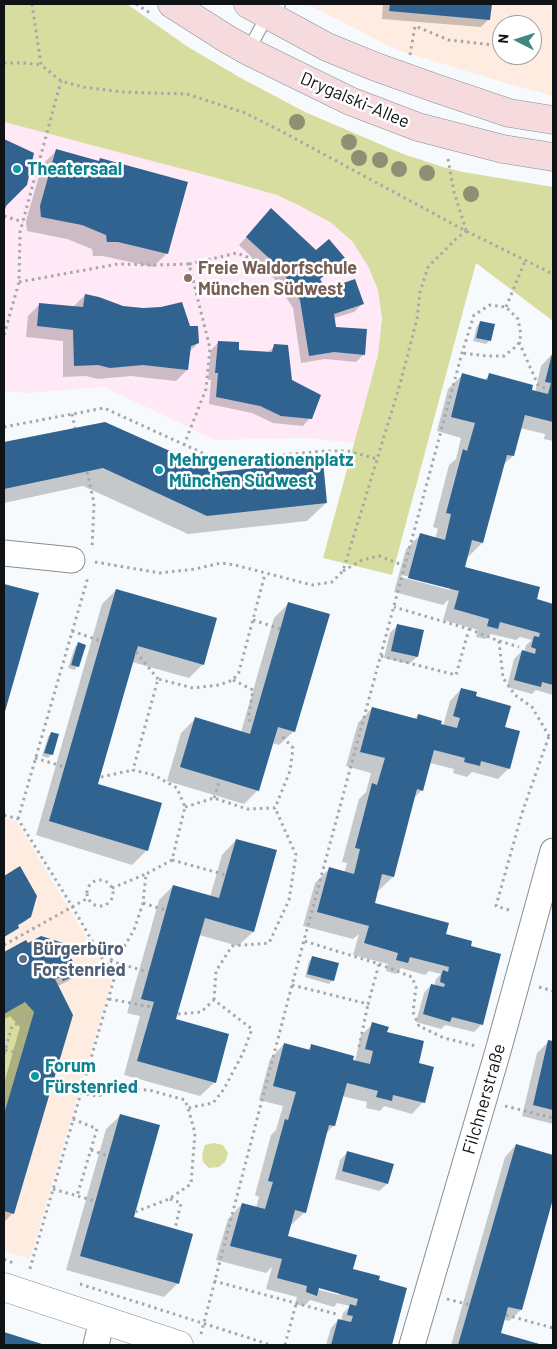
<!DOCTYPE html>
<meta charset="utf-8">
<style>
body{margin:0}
#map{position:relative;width:557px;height:1349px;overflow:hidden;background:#f7fafd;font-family:Barlow,sans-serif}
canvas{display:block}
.frame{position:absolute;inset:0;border:5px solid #101315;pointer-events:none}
.north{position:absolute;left:492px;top:15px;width:50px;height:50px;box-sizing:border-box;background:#fff;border:1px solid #9fa1a1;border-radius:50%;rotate:275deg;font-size:14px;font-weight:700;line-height:20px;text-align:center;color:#101315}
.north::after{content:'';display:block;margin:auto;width:18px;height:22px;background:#41877f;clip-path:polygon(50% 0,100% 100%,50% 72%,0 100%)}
</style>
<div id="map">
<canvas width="557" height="1349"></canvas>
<div class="frame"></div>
<div class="north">N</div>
</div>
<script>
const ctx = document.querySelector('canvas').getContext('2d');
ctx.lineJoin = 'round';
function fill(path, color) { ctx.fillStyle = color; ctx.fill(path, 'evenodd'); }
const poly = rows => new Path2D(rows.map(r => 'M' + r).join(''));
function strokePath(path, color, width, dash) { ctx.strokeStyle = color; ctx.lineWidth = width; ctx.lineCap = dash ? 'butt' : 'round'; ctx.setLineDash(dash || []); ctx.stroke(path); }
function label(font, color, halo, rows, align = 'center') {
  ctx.font = font + ' Barlow,sans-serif'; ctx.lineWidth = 5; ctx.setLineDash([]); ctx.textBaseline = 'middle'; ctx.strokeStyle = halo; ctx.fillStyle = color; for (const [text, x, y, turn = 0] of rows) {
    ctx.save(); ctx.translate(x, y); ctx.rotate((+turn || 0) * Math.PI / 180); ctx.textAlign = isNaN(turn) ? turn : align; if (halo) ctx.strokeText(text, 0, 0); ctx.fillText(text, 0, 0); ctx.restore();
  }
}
fill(poly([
 [307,4,553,4,553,96,495,80,395,49],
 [502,25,532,25,532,55,502,55],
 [4,818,17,822,112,980,30,1259,4,1251]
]), '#feece1');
fill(poly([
 [4,122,213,177,277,195,300,206,330,222,352,241,368,266,378,290,382,319,378,356,354,443,306,438,215,440,104,387,26,393,4,391]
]), '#ffe9f6');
fill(poly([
 [4,4,127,4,188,47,239,77,305,112,403,154,443,167,463,172,553,187,553,321,476,263,392,575,323,558,378,355,382,319,378,290,368,266,352,241,330,222,300,206,277,195,213,177,4,122],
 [25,1002,34,1012,4,1114,4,1014],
 [214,1143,223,1145,228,1153,225,1162,219,1167,209,1168,203,1162,202,1154,205,1145]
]), '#d7dd9e');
fill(poly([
 [383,4,490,4,489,19,481,27,382,19],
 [4,141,33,154,5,206,4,211],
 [56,151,167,253,153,267,103,256,93,256,92,249,67,239,27,231,26,221,42,165],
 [264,218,319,280,326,290,362,304,354,312,334,318,335,328,364,354,356,362,325,359,301,363,293,308,273,277,239,245],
 [85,295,189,327,198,343,189,352,187,370,176,381,131,376,98,379,86,376,63,377,63,341,26,337,28,316,40,304,73,307],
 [481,322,490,340,486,344,473,341,477,326],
 [219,342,237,351,267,353,275,346,291,381,310,418,303,426,273,423,252,413,209,404,211,380,208,380,211,350],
 [552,354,553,355,553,441,544,439,545,434,520,428,513,456,503,465,482,543,468,557,467,557,463,572,534,604,537,601,553,605,553,695,536,690,532,694,507,687,514,659,522,651,524,652,526,645,532,640,520,637,516,640,491,634,485,639,476,637,478,630,443,620,449,599,443,605,394,592,406,549,420,535,435,539,438,529,433,527,449,465,456,459,461,438,437,431,448,389,462,375,484,380,490,375,529,395,535,392,541,366],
 [402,575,450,587,450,590,401,577],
 [105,423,216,473,326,503,307,521,188,534,83,486,4,503,4,444],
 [4,585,37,594,4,712],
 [116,590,203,664,189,678,132,662,97,785,147,850,132,865,36,835,102,604],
 [289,603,294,731,279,745,272,743,258,790,244,804,167,781,181,733,195,719,241,732,274,618],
 [398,625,417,657,409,664,384,658,390,633],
 [78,644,78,666,74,670,68,668,75,647],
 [461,689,474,697,503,728,509,768,498,779,472,772,467,777,453,773,454,769,430,763,422,790,413,799,393,877,378,891,377,890,372,907,444,935,469,947,500,955,481,1025,474,1032,445,1025,441,1029,416,1022,424,993,431,985,434,986,436,979,441,974,429,971,425,975,401,968,396,974,386,971,388,964,353,955,359,934,353,939,303,926,315,883,329,869,344,873,347,863,342,862,359,799,366,792,371,773,346,766,358,723,372,708,414,720,418,715,443,726,450,701],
 [51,733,52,754,48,758,42,756,48,737],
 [236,840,253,932,238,946,199,935,175,1020,215,1082,200,1096,124,1075,140,1016,127,1013,159,900,173,886,210,897,222,855],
 [20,868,30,917,26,921,17,926,18,928,14,931,4,937,4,877],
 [26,942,27,945,77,972,70,980,58,986,13,1213,4,1222,4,1084,20,1027,10,1016,4,1019,4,953],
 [313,958,333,980,329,984,305,977,309,961],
 [373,1024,386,1033,417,1064,423,1102,412,1114,384,1106,380,1111,366,1108,367,1102,342,1096,334,1125,326,1134,305,1212,290,1226,286,1240,351,1273,405,1289,390,1345,326,1345,331,1328,338,1320,341,1321,343,1313,350,1306,337,1303,334,1307,310,1300,304,1306,295,1304,297,1297,266,1289,272,1267,266,1273,216,1260,228,1219,242,1204,256,1208,259,1197,255,1195,271,1135,276,1130,283,1106,259,1100,270,1059,284,1044,307,1050,312,1046,355,1061,361,1035],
 [313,1286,339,1293,339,1295,312,1288],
 [549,1041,553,1042,553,1124,522,1116,537,1053],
 [121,1115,132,1218,178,1283,164,1297,66,1270,106,1129],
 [516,1145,553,1156,553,1195,521,1310,509,1321,504,1320,500,1334,541,1345,451,1345,505,1157],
 [348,1152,392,1165,387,1184,379,1191,335,1179,340,1160]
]), '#0003');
fill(poly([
 [390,4,492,4,490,20,389,11],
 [4,139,34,153,27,185,6,206,4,213],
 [56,149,99,161,100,158,188,182,168,254,118,242,107,242,106,235,82,225,41,217,40,206],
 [271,208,316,250,329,239,345,258,320,279,326,289,355,279,364,304,334,314,336,327,367,329,365,355,334,352,309,356,300,300,281,269,246,237],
 [85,294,99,297,123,306,143,308,161,307,182,302,190,326,198,326,199,343,191,346,188,370,143,365,110,368,98,365,74,366,73,330,37,326,39,303,83,307],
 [480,321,495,324,491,341,476,338],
 [218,341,239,342,239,350,272,352,274,344,288,345,292,380,321,395,312,419,281,416,260,406,216,397,218,373,215,373],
 [553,350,553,422,525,415,514,456,507,455,483,543,472,540,465,567,540,587,537,599,553,604,553,685,542,682,541,687,514,680,522,650,535,654,536,649,531,647,534,636,539,637,540,633,500,622,498,629,487,626,489,619,454,609,459,591,408,578,420,533,445,540,451,514,446,513,463,449,467,451,475,423,451,417,462,373,487,380,489,373,533,385,532,390,548,394,551,383,545,382],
 [105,422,217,472,323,461,327,503,207,516,103,468,4,489,4,442],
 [4,584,39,593,4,715],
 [116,589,217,618,204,665,138,646,136,652,98,784,162,803,148,851,49,821],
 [288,602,330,614,295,732,278,727,259,791,180,767,195,717,250,734],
 [397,624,424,630,418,657,391,651],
 [78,642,86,645,79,667,71,665],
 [461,688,477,692,476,696,511,706,505,727,520,731,510,769,481,761,480,766,464,762,465,758,434,750,423,791,417,789,394,877,382,874,375,903,449,923,446,934,472,941,471,946,501,954,483,1025,452,1017,450,1022,423,1014,431,984,444,987,445,984,440,982,441,976,443,970,448,972,449,967,410,957,408,963,396,960,398,953,364,943,369,926,317,912,329,867,354,874,360,849,355,848,372,783,377,785,385,758,360,752,372,707,417,719,418,714,442,721,441,724,457,728,460,718,453,716],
 [51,732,59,734,53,755,44,753],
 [236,839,277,850,254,932,205,918,176,1019,229,1034,216,1083,137,1061,154,1002,141,999,173,885,219,898],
 [20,866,37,896,31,917,18,925,19,928,4,937,4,876],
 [41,936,63,943,79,973,63,981,61,977,55,979,73,1015,14,1214,4,1211,4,1114,34,1012,25,1002,4,1014,4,952,26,940,28,943],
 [312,956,339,963,334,981,307,974],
 [372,1022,389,1027,387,1032,424,1041,419,1063,434,1067,425,1103,393,1095,392,1101,376,1097,378,1091,347,1083,335,1126,329,1125,306,1213,295,1210,288,1236,357,1255,353,1269,380,1276,379,1280,407,1288,392,1345,331,1345,338,1319,351,1322,353,1316,347,1315,350,1304,356,1306,358,1299,319,1288,317,1296,306,1292,307,1286,277,1278,282,1259,230,1246,242,1203,265,1209,273,1182,268,1181,285,1119,288,1120,296,1092,273,1086,284,1043,310,1050,311,1044,354,1056,353,1060,370,1064,373,1051,365,1049],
 [548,1040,553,1041,553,1110,533,1105],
 [120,1114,160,1125,134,1217,193,1234,179,1284,80,1256],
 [516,1144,553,1155,553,1199,522,1310,508,1307,501,1333,543,1345,458,1345],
 [347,1151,394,1164,388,1184,342,1171],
 [4,1332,45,1345,4,1345]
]), '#306390');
const service = poly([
 [252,53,254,40,261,27,271,17,279,4]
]);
const minor = poly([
 [4,553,72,560],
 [96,1345,102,1320],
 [412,1345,498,1051,553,851]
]);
const tertiary = poly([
 [4,1287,179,1345]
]);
const secondary = poly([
 [172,4,227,39,252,53,350,101,418,127,503,149,553,157],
 [248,4,327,47,376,67,435,88,509,113,553,120]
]);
strokePath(service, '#868d94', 14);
strokePath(minor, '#868d94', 27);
strokePath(tertiary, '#868d94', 29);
strokePath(secondary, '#868d94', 29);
strokePath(poly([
 [32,4,41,65,61,81,83,87,122,92,187,94,245,113,279,130,466,231,553,274],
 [136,4,150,13],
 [410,55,415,26,449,40,502,46],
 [4,63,27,63,41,65],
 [448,159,454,192,466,230],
 [4,216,23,222],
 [189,264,237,253,277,269],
 [19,282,118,264,154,265,189,264,210,348,206,389,184,445],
 [506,307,525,261],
 [4,335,19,282,20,232,61,81],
 [519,342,538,385,549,390],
 [72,414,75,428],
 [4,427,104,408,220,461,323,451,348,451,377,459],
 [87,472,94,503,92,549],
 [95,562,160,573,195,569,221,563,235,565,312,585,332,582,343,571,400,384,417,319,420,292,428,267,456,239,466,231],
 [343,571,362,560,379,556,405,566],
 [253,620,281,629],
 [469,629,499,641,519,647],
 [72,631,101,641],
 [499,641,503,678,515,695,532,707,549,736,553,738],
 [136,652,158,679],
 [381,656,456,675,469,629,394,607],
 [233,680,253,690,249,715,250,723],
 [35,758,65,767],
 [101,777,133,770],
 [214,798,220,779],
 [185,807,214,798,247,809,275,808,290,771,293,748,282,736],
 [4,815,18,819,72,906,114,979,29,1272],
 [18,819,88,577],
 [172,860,226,875],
 '87 893a13 13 0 1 1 26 0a13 13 0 1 1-26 0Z',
 [112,888,146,874],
 [143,903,165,910],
 [509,910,496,906,522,813,549,736],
 [4,945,88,898],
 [110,961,148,972],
 [379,964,412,977,416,987,413,1012,419,1026,444,1038,476,1046],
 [106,965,124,947,134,930,143,903,146,874,172,860,185,807,177,788,154,775,133,770,158,679,193,688,219,685,233,680,239,672,265,574],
 [292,985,368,1004,379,964,304,941],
 [539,987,553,991],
 [109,999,152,1007],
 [214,1000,216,971,232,946,269,943,289,900,296,855,275,808],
 [178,1014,201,1012,214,1000,252,1029,243,1053,224,1089,213,1103,188,1108],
 [359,1047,368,1004],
 [5,1050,22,1054],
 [4,1054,12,1026,29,1019],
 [58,1065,87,1072],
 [80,1093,97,1096,124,1089,149,1090,185,1100,188,1108,195,1133,191,1184,169,1199,135,1212],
 [505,1106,553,1118],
 [73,1119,97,1129,77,1196],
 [91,1150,108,1156],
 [53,1189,95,1201],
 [170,1199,181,1203,175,1229],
 [4,1259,13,1263],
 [214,1281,336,1314],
 [80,1284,271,1345],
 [447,1299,470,1305],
 [506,1315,553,1328],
 [201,1334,292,985,462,353,474,315,490,305,506,307,518,319,521,335,519,342,518,345,504,356,488,356,462,353],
 [285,1345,296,1304]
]), '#a5a8ab', 3, [2.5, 4]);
strokePath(service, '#fff', 12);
strokePath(minor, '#fff', 25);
strokePath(tertiary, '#fff', 28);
strokePath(secondary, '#f6dbde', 28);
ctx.fillStyle = '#8d9073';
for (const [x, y] of [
 [297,122],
 [349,142],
 [359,158],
 [380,160],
 [399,169],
 [427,173],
 [471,194]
]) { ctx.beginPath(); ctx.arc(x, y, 8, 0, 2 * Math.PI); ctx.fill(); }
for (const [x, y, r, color] of [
 [17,169,5,"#0f9aa8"],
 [188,278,5,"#8d6e63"],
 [159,470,5,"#0f9aa8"],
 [23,959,5,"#5c6f8a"],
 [35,1076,5,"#0f9aa8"]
]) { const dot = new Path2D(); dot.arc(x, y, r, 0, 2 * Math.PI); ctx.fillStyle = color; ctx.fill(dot); strokePath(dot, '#fff', 2); }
label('18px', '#101315', '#fff', [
 ["Drygalski-Allee",355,100,23],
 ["Filchnerstraße",484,1099,-74]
]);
label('bold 18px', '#0d838f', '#fff', [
 ["Theatersaal",27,169],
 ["Mehrgenerationenplatz",169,460],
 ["München Südwest",169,481],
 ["Forum",45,1066],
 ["Fürstenried",45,1087]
], 'left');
label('bold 18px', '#785e54', '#fff', [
 ["Freie Waldorfschule",198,268],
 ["München Südwest",198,289]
], 'left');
label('bold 18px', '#4e5e75', '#fff', [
 ["Bürgerbüro",33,949],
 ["Forstenried",33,970]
], 'left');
</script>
